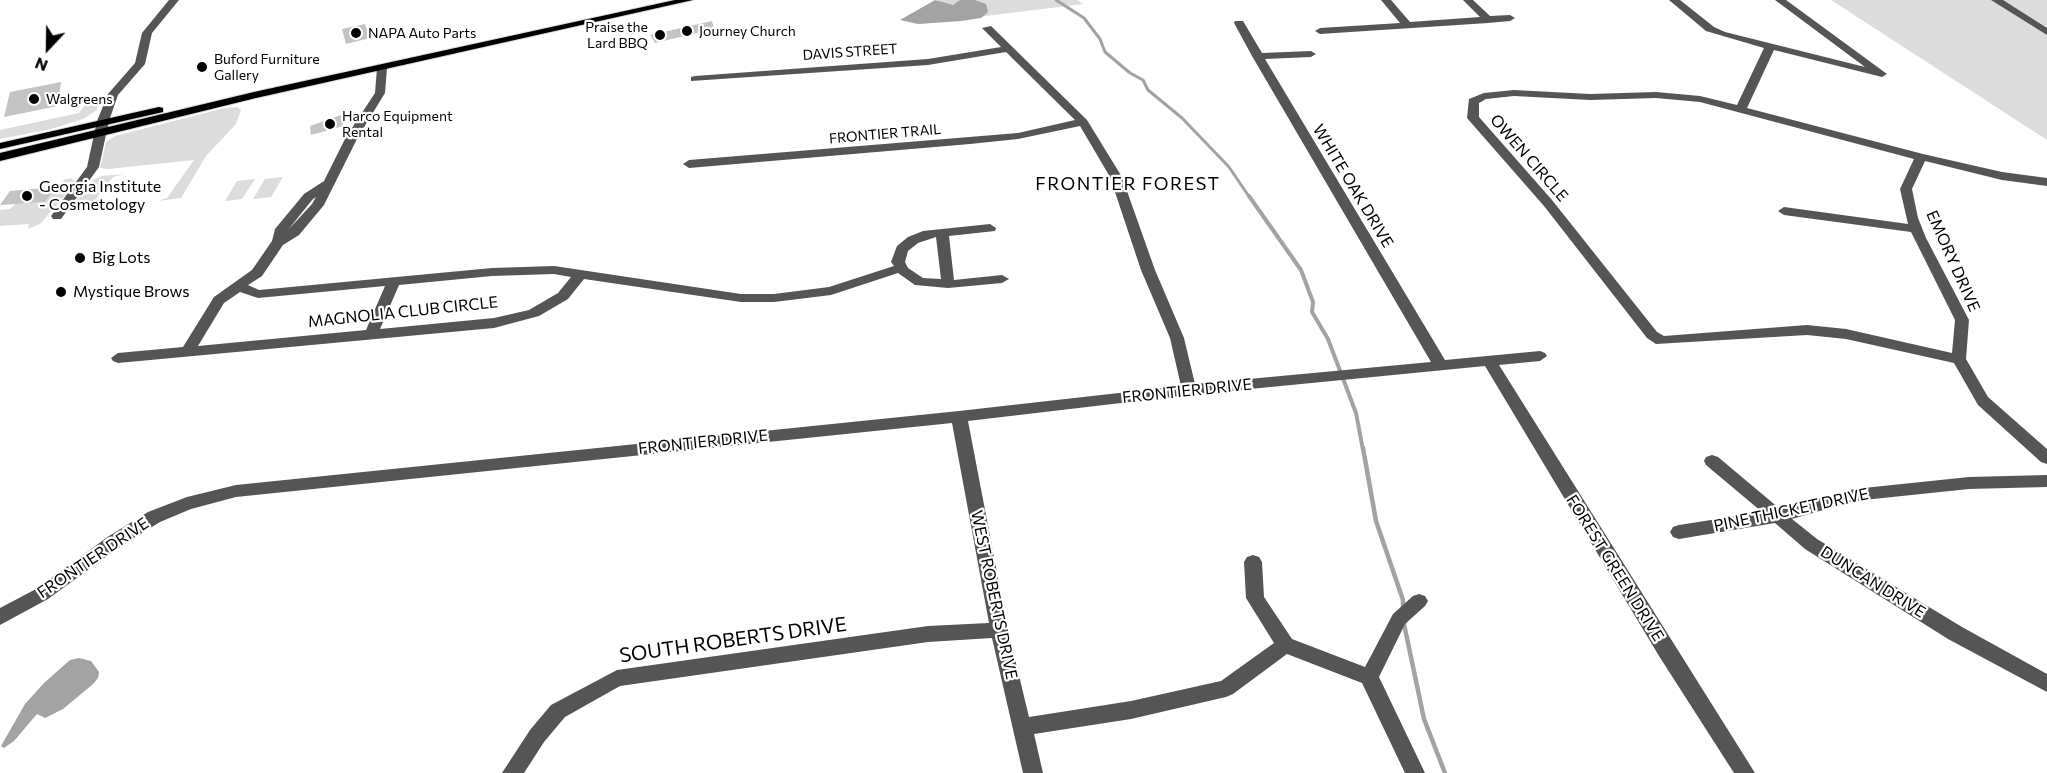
<!DOCTYPE html>
<style>
body{margin:0}
#map{position:relative;width:2047px;height:773px;overflow:hidden;background:#fff;font-family:Commissioner,sans-serif}
canvas{display:block}
.north{position:absolute;left:18px;top:18px;width:60px;height:60px;-webkit-text-stroke:4px #fff;paint-order:stroke;rotate:202deg;font-size:16px;font-weight:700;line-height:24px;text-align:center;color:#000}
.north::after{content:'';display:block;margin:auto;width:21px;height:27px;background:#000;clip-path:polygon(50% 0,100% 100%,50% 72%,0 100%)}
</style>
<div id="map">
<canvas width="2047" height="773"></canvas>
<div class="north">N</div>
</div>
<script>
const ctx = document.querySelector('canvas').getContext('2d');
ctx.lineJoin = 'round';
function fill(path, color) { ctx.fillStyle = color; ctx.fill(path, 'evenodd'); }
const poly = rows => new Path2D(rows.map(r => 'M' + r).join(''));
function strokePath(path, color, width, dash) { ctx.strokeStyle = color; ctx.lineWidth = width; ctx.lineCap = dash ? 'butt' : 'round'; ctx.setLineDash(dash || []); ctx.stroke(path); }
function label(font, color, halo, rows, align = 'center') {
  ctx.font = font + ' Commissioner,sans-serif'; ctx.lineWidth = 4.5; ctx.setLineDash([]); ctx.textBaseline = 'middle'; ctx.strokeStyle = halo; ctx.fillStyle = color; for (const [text, x, y, turn = 0] of rows) {
    ctx.save(); ctx.translate(x, y); ctx.rotate((+turn || 0) * Math.PI / 180); ctx.textAlign = isNaN(turn) ? turn : align; if (halo) ctx.strokeText(text, 0, 0); ctx.fillText(text, 0, 0); ctx.restore();
  }
}
fill(poly([
 [938,0,1077,0,1083,4,921,24],
 [1831,0,2047,0,2047,140],
 [90,104,97,105,97,110,83,119,51,129,0,139,0,130,79,113,84,106],
 [237,107,241,110,236,124,206,156,181,198,158,201,167,198,194,160,108,169,100,168,106,142,115,136,225,108],
 [124,174,113,177,89,208,97,207,69,209,91,181,102,176],
 [283,177,271,197,253,199,265,179],
 [71,178,76,183,40,224,28,229,29,224,0,226,0,210,10,209,15,204,45,202,64,180],
 [255,179,242,199,225,201,237,181]
]), '#dcdcdc');
fill(poly([
 [935,0,953,5,960,0,975,0,986,4,988,12,981,18,961,21,918,24,900,20],
 [79,658,91,661,99,672,98,678,93,684,63,709,45,718,37,714,14,741,4,748,1,746,25,704,44,683,70,660]
]), '#a3a3a3');
strokePath(poly([
 [1056,0,1084,18,1100,39,1105,52,1130,73,1143,80,1148,90,1182,118,1229,167,1250,198]
]), '#a3a3a3', 3);
strokePath(poly([
 [1249,196,1301,270,1313,302,1312,312,1328,339,1356,413,1363,450]
]), '#a3a3a3', 4);
strokePath(poly([
 [1363,448,1376,521,1403,600,1403,607],
 [1404,624,1424,719,1445,773]
]), '#a3a3a3', 4.5);
fill(poly([
 [712,21,714,29,655,43,650,35],
 [365,24,370,38,346,44,342,29],
 [61,82,58,106,4,117,10,92],
 [341,115,343,126,311,135,310,126],
 [57,187,45,202,0,205,10,191]
]), '#c4c4c4');
const major = poly([
 [675,0,693,0,256,98,0,161,0,153,254,92,675,0],
 [159,107,163,108,163,112,0,149,0,143,159,107]
]);
strokePath(major, '#dbdbdb', 2);
fill(poly([
 [169,0,179,0,152,33,145,64,118,95,109,121,99,167,61,219,53,219,51,216,87,167,97,121,108,94,135,63,142,33,169,0],
 [1381,0,1391,0,1410,22,1480,17,1463,0,1473,0,1490,16,1510,15,1515,18,1510,21,1488,23,1320,34,1315,31,1320,28,1400,23,1381,0],
 [1669,0,1680,0,1714,27,1725,32,1865,67,1775,0,1786,0,1887,74,1882,77,1774,50,1747,108,1923,154,2002,172,2047,178,2047,186,2002,180,1925,161,1912,189,1918,218,1926,238,1969,320,1966,359,1988,397,2047,449,2047,464,2041,462,1978,405,1954,363,1846,339,1807,335,1656,344,1647,338,1544,206,1467,118,1469,99,1484,93,1514,90,1590,94,1656,92,1700,96,1737,105,1764,48,1706,31,1669,0],
 [1514,96,1590,100,1656,98,1700,102,1914,159,1900,189,1908,224,1784,207,1778,211,1784,215,1911,232,1955,320,1952,353,1846,329,1807,325,1664,336,1657,332,1552,200,1479,117,1479,103,1486,99,1514,96],
 [1991,0,2003,0,2047,28,2047,35,1991,0],
 [1235,21,1243,21,1262,53,1311,51,1316,54,1311,57,1265,59,1445,360,1540,351,1545,353,1547,356,1540,361,1499,365,1755,773,1734,773,1659,656,1485,366,1189,395,968,421,1008,630,1029,717,1131,701,1221,681,1274,643,1246,598,1244,562,1247,557,1253,555,1259,557,1262,562,1264,597,1292,639,1365,667,1393,614,1413,596,1419,594,1425,596,1428,601,1425,606,1405,624,1379,677,1425,773,1405,773,1362,683,1287,654,1233,694,1226,697,1131,719,1034,734,1043,773,1023,773,992,638,928,642,620,686,565,717,544,742,524,773,502,773,530,730,551,705,617,670,928,626,989,623,952,423,236,497,191,509,160,522,121,546,48,599,0,625,0,608,36,589,109,536,148,512,187,497,236,485,959,411,1181,386,1170,338,1141,270,1110,177,1080,126,1018,139,970,144,689,168,683,164,689,160,1018,133,1075,120,1006,52,928,65,691,81,691,77,695,76,928,59,1001,47,982,28,991,26,1087,120,1122,177,1155,270,1184,338,1195,384,1431,362,1252,56,1234,23,1235,21],
 [382,65,387,68,385,93,358,137,324,205,299,235,283,245,262,276,248,285,259,290,492,268,554,266,741,294,774,294,829,287,894,266,891,262,897,246,908,237,923,231,990,224,996,228,995,231,949,236,954,280,1002,275,1009,279,1002,283,948,288,915,285,898,273,831,295,774,302,741,302,584,279,568,299,539,316,494,328,118,363,113,361,111,358,118,353,183,347,214,297,252,270,272,241,275,229,304,194,324,181,346,137,375,93,377,68,382,65],
 [316,197,312,204,288,230,312,200,316,197],
 [936,237,941,279,923,278,908,268,905,262,908,251,918,243,936,237],
 [554,274,571,277,558,293,529,310,494,318,380,329,399,285,492,276,554,274],
 [385,286,366,330,198,346,224,303,240,292,258,298,385,286],
 [1712,455,1718,457,1780,509,1854,489,1969,477,2047,475,2047,487,1969,489,1854,501,1792,519,1817,539,1962,627,2047,674,2047,692,1948,639,1805,549,1775,523,1679,539,1673,537,1670,532,1673,527,1679,525,1762,512,1706,465,1704,461,1706,457,1712,455]
]), '#555');
fill(major, '#000');
for (const [x, y, r, color] of [
 [687,31,6,"#000"],
 [356,33,6,"#000"],
 [660,35,6,"#000"],
 [202,67,6,"#000"],
 [34,99,6,"#000"],
 [330,124,6,"#000"],
 [27,196,6,"#000"],
 [80,258,6,"#000"],
 [61,292,6,"#000"]
]) { const dot = new Path2D(); dot.arc(x, y, r, 0, 2 * Math.PI); ctx.fillStyle = color; ctx.fill(dot); strokePath(dot, '#fff', 2); }
label('14px', '#000', '#fff', [
 ["Praise the",648,27,"right"],
 ["Lard BBQ",648,43,"right"],
 ["Journey Church",699,31],
 ["NAPA Auto Parts",368,33],
 ["Buford Furniture",214,59],
 ["Gallery",214,75],
 ["Walgreens",46,99],
 ["Harco Equipment",342,116],
 ["Rental",342,132]
], 'left');
label('14px', '#000', '#fff', [
 ["DAVIS STREET",850,52,-4],
 ["FRONTIER TRAIL",885,134,-5]
]);
label('16px', '#000', '#fff', [
 ["OWEN CIRCLE",1529,158,49],
 ["WHITE OAK DRIVE",1353,186,59],
 ["EMORY DRIVE",1953,261,66],
 ["MAGNOLIA CLUB CIRCLE",403,312,-6],
 ["FRONTIER DRIVE",1187,391,-6],
 ["FRONTIER DRIVE",703,442,-6],
 ["PINE THICKET DRIVE",1791,510,-12],
 ["FRONTIER DRIVE",93,558,-34],
 ["FOREST GREEN DRIVE",1615,568,58],
 ["DUNCAN DRIVE",1873,582,32],
 ["WEST ROBERTS DRIVE",994,595,78]
]);
label('16px', '#000', '#fff', [
 ["Georgia Institute",39,187],
 ["- Cosmetology",39,205],
 ["Big Lots",92,258],
 ["Mystique Brows",73,292]
], 'left');
ctx.letterSpacing = '1.5px';
label('18px', '#000', '#fff', [
 ["FRONTIER FOREST",1128,184]
]);
ctx.letterSpacing = '0px';
label('20px', '#000', '#fff', [
 ["SOUTH ROBERTS DRIVE",733,640,-8]
]);
</script>
